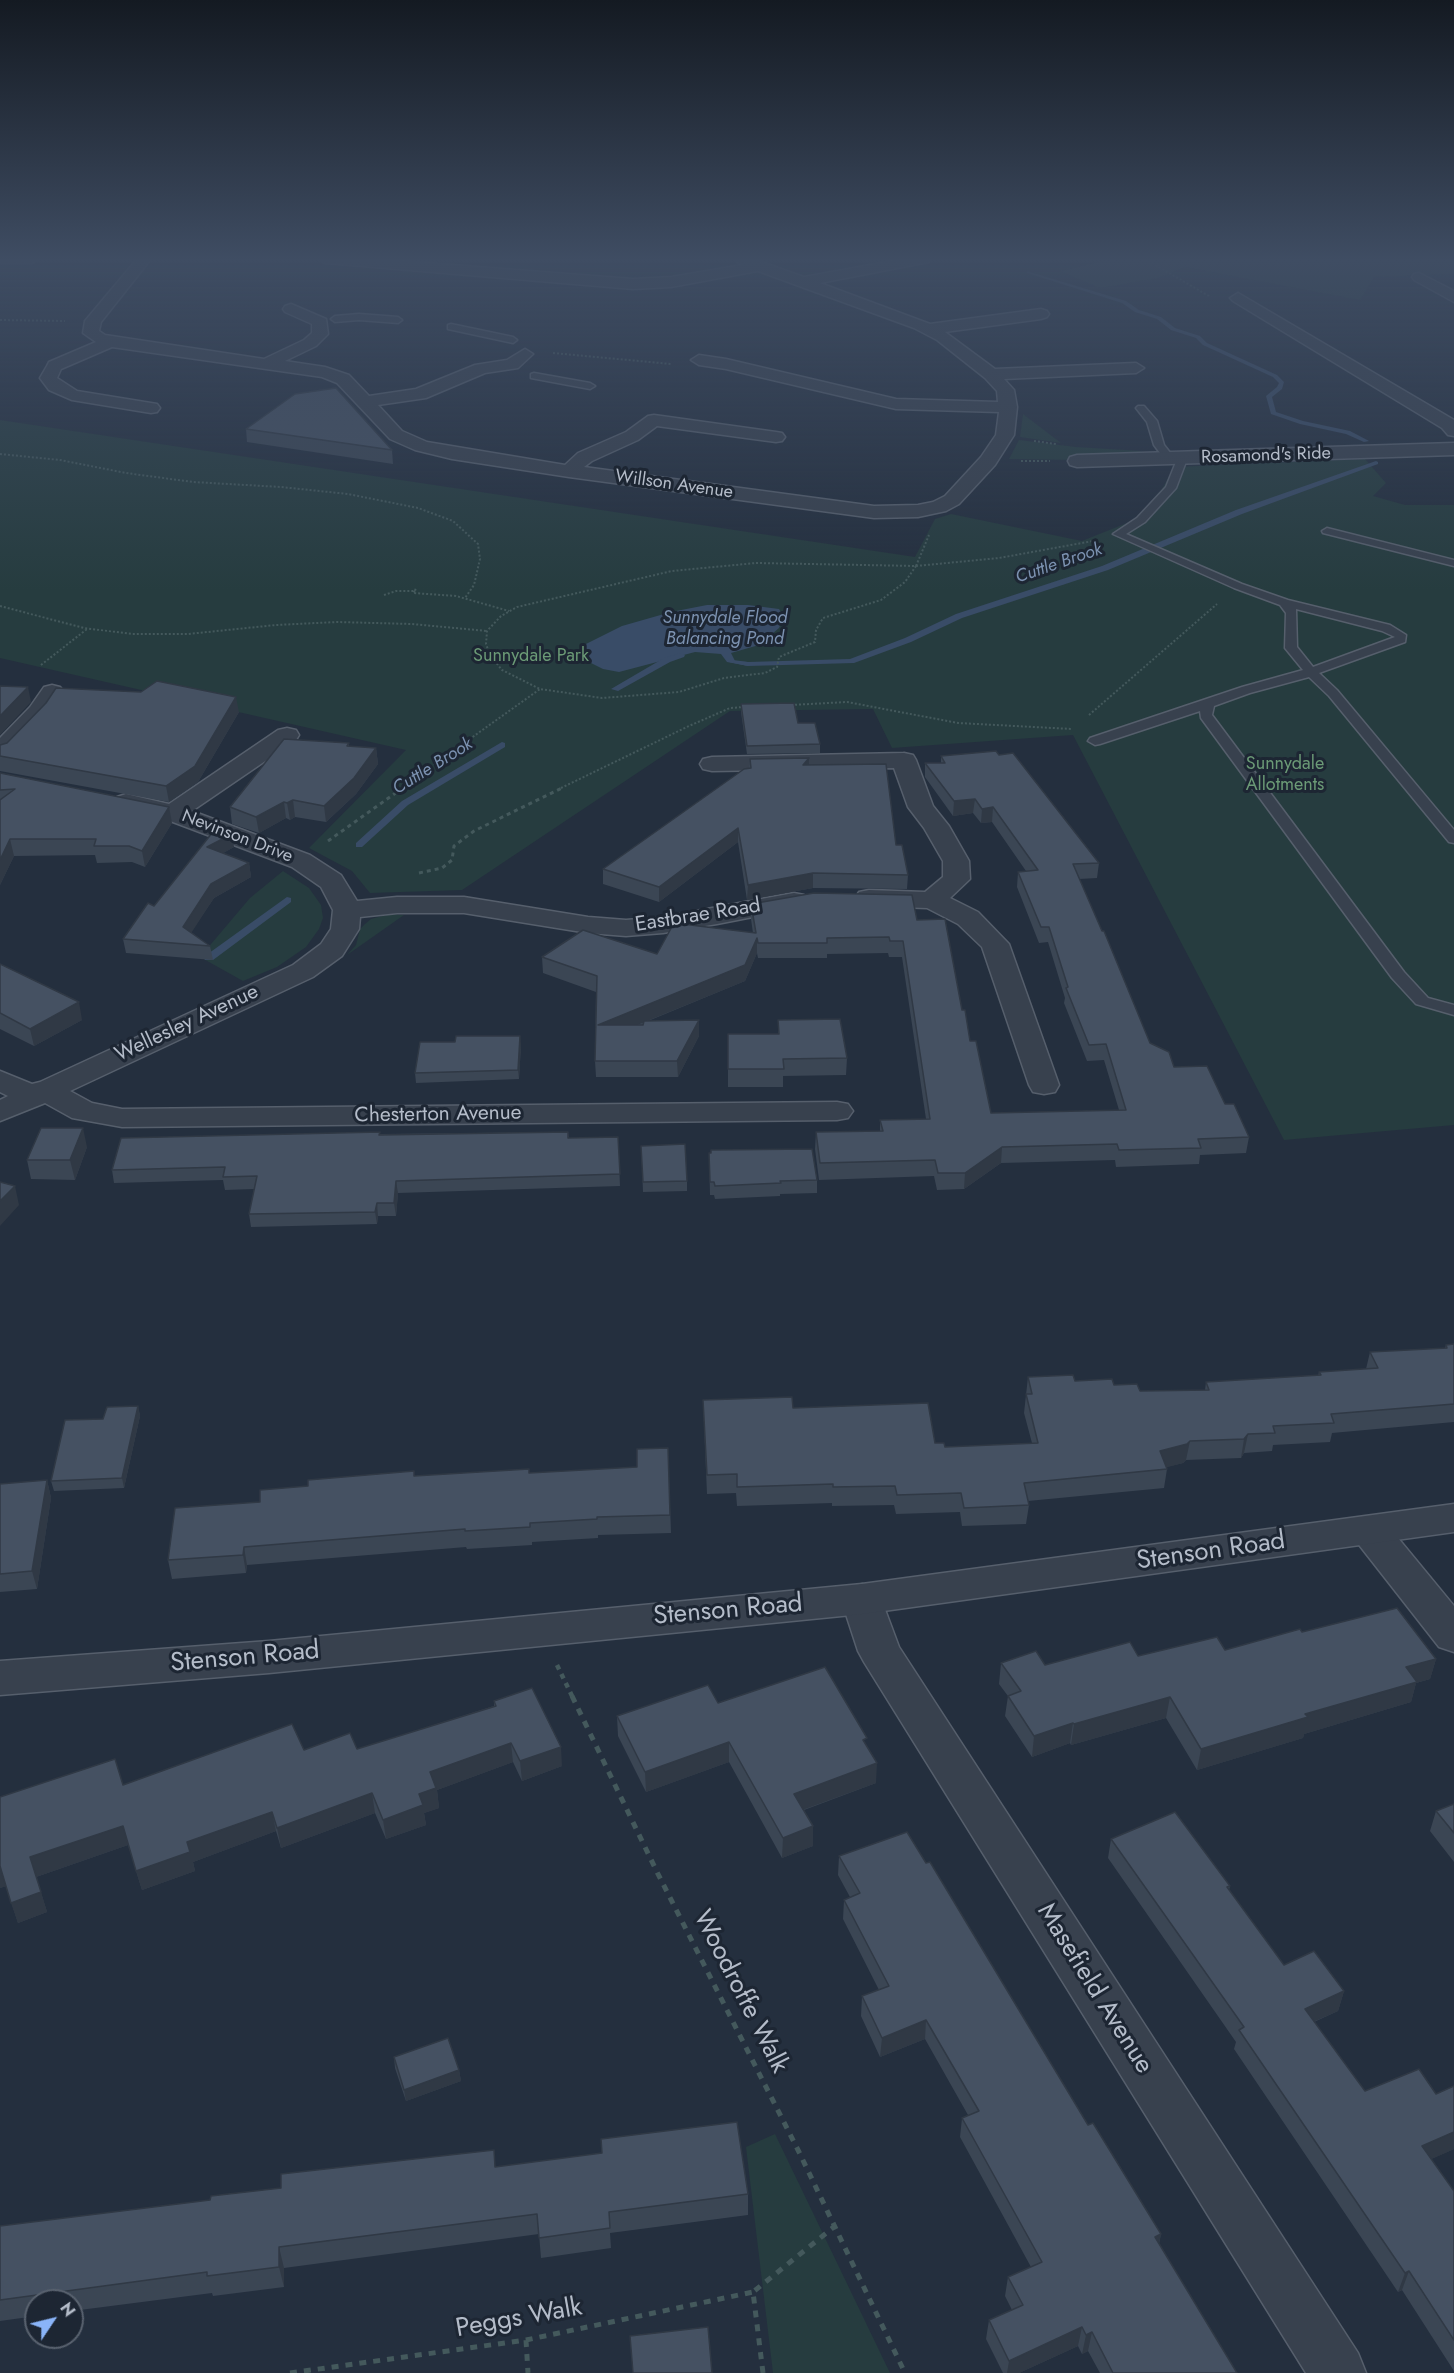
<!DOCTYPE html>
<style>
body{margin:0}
#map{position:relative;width:1454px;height:2373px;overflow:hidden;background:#242f3e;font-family:Jost,sans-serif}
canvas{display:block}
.north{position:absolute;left:24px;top:2289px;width:60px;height:60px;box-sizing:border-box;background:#1d2633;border:2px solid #59626f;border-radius:50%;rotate:55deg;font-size:16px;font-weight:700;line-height:24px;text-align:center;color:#b4bcc9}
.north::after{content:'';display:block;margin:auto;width:21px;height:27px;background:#8ab4f8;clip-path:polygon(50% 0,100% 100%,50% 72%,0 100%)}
</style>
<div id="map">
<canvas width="1454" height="2373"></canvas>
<div class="north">N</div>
</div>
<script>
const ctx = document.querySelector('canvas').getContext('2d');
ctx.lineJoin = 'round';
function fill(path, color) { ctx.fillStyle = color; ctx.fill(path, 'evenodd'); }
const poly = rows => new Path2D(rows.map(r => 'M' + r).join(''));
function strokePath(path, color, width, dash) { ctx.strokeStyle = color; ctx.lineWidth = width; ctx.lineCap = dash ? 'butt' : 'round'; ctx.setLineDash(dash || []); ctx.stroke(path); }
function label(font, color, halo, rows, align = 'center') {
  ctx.font = font + ' Jost,sans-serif'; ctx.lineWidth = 6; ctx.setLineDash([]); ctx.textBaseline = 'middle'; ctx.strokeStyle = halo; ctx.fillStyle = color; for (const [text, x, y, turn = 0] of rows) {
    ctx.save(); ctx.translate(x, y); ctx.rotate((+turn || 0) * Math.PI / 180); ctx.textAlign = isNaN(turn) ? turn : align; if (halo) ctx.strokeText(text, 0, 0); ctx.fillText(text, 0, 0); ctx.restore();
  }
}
fill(poly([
 [1113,259,1454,259,1454,274,1374,277,1360,300,1185,267,1158,278,1100,288,1060,271],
 [1023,414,1061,443,1020,437],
 [0,420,915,557,935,519,951,514,1082,541,1132,521,1154,504,1174,467,1365,459,1386,483,1373,496,1405,505,1454,505,1454,1125,1284,1140,1073,735,892,748,873,709,730,711,462,890,370,893,352,871,309,848,406,750,0,658],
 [1019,440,1076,447,1142,451,1131,455,1080,454,1079,460,1009,459],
 [283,871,309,888,321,905,323,918,319,929,306,947,277,967,243,981,200,957,250,898],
 [390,914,404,915,347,955,356,945,360,929,365,924,371,919],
 [775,2134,890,2373,773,2373,746,2147]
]), '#263c3f');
fill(poly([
 [707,605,748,605,779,609,784,617,779,628,759,645,731,653,735,661,748,662,748,666,727,662,721,654,695,652,619,672,603,669,589,662,584,655,586,644,622,626,671,612]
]), '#394c67');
fill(poly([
 [1027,271,1126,301,1139,310,1161,317,1175,328,1200,336,1207,343,1277,375,1284,382,1282,389,1272,397,1276,412,1303,421,1350,431,1369,441,1364,442,1346,434,1300,424,1271,414,1266,396,1277,387,1279,383,1273,377,1203,345,1196,338,1171,330,1157,319,1135,312,1122,303,1027,273,1027,271],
 [1376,461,1378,462,1378,464,1242,514,1108,570,962,618,911,642,854,663,748,666,729,662,733,660,748,662,850,659,905,638,956,614,1102,566,1236,510,1376,461],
 [681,653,685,655,684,657,670,662,618,691,611,689,664,658,681,653],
 [502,742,505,743,505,747,408,805,362,847,356,847,356,843,402,801,502,742],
 [287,897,291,898,291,902,213,960,205,960,204,958,205,956,287,897]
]), '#394c67');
const service = poly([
 [359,314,398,317,402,320,398,323,359,320,335,322,331,319,335,316,359,314],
 [451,324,513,337,517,340,513,343,448,329,448,325,451,324],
 [534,373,590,383,595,386,590,389,531,378,531,374,534,373],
 [1138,406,1144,406,1157,421,1164,445,1175,459,1174,461,1166,461,1154,445,1147,422,1136,408,1138,406],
 [1178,457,1187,459,1176,488,1145,522,1126,534,1242,584,1288,600,1390,625,1406,635,1405,642,1319,673,1337,690,1454,830,1454,843,1449,842,1329,696,1309,677,1250,693,1214,706,1212,715,1404,972,1428,998,1454,1005,1454,1015,1416,1004,1392,978,1201,718,1200,711,1100,744,1095,745,1088,741,1090,738,1242,687,1303,670,1285,648,1286,613,1280,605,1234,588,1113,534,1137,518,1166,487,1178,457],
 [1296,609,1382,631,1395,637,1313,667,1297,647,1296,609],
 [1327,528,1454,560,1454,566,1323,533,1322,531,1327,528]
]);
const minor = poly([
 [0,259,39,259,32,263,0,263,0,259],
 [137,259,151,259,101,322,99,331,105,335,264,359,304,340,312,333,312,324,285,312,283,309,285,306,291,304,326,319,328,334,316,346,285,361,325,367,349,375,369,396,416,389,475,365,507,360,525,349,533,354,518,368,485,373,426,398,378,405,402,431,427,442,565,465,578,453,626,432,648,416,654,415,776,432,782,433,785,437,782,441,776,442,657,426,638,440,592,461,584,467,874,506,918,505,933,502,945,496,981,457,996,435,999,412,896,409,726,369,699,365,691,360,699,355,726,359,896,399,998,402,997,391,985,378,937,340,914,328,758,271,671,287,633,289,325,263,318,259,375,259,633,279,671,277,742,265,733,259,753,259,804,277,903,259,931,259,929,262,924,263,820,283,930,324,1041,309,1047,311,1049,314,1047,317,1041,319,945,332,995,369,1136,363,1144,368,1136,373,1004,379,1014,390,1017,407,1014,435,995,465,959,504,946,511,918,517,874,518,569,477,452,459,415,450,390,439,337,383,322,377,112,347,61,369,57,378,77,391,157,404,160,408,157,412,151,413,72,400,49,390,40,378,47,366,49,362,96,342,83,333,85,321,137,259],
 [1419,273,1454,291,1454,302,1414,280,1412,277,1414,274,1419,273],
 [1238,293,1454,420,1454,436,1448,435,1442,428,1233,301,1230,298,1238,293],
 [1454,443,1454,455,1077,467,1070,465,1068,461,1070,457,1077,455,1454,443],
 [52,685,60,687,64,692,47,717,9,757,0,759,0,738,30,707,44,687,52,685],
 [287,728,296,730,299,735,296,740,192,811,310,855,341,875,357,901,397,897,464,897,588,917,626,920,663,917,794,893,804,895,808,901,804,907,717,924,663,933,626,936,588,933,464,913,397,913,360,917,359,929,342,956,313,977,70,1091,92,1103,122,1109,837,1102,848,1104,853,1111,848,1118,837,1120,122,1127,72,1118,45,1103,0,1121,0,1100,8,1096,0,1092,0,1071,32,1084,40,1082,293,965,321,944,331,929,333,910,321,887,292,867,165,819,117,807,113,802,117,797,126,794,169,804,278,730,287,728],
 [904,753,913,755,916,760,933,806,949,826,969,861,970,879,950,898,978,912,1009,944,1059,1085,1055,1092,1044,1094,1033,1092,1029,1085,982,947,958,924,927,908,869,906,859,904,855,898,859,892,869,890,925,892,943,877,943,861,924,828,908,807,894,768,712,771,703,769,700,764,703,759,712,757,904,753],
 [1370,1517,1384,1521,1454,1606,1454,1652,1439,1647,1356,1541,1350,1531,1356,1521,1370,1517],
 [862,1584,877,1588,899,1647,1358,2353,1366,2373,1306,2373,864,1662,858,1651,841,1599,847,1588,862,1584]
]);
const tertiary = poly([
 [1454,1504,1454,1532,862,1614,269,1673,0,1695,0,1661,269,1641,862,1584,1454,1504]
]);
strokePath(service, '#565f6c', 3);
strokePath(minor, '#565f6c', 3);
strokePath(tertiary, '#565f6c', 3);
strokePath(poly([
 [1145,259,1209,296],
 [0,320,65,321],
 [553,353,671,364],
 [1034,441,1056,444],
 [0,454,60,460,126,473,193,482,281,487,348,494,418,508,453,521,478,544,480,559,474,585,465,598],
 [1021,461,1050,461],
 [756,563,916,566,905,582,881,600,823,618,816,630,815,642,779,657,777,667,765,673,724,678,679,692,602,698,540,689,502,670,490,655,486,644,487,631,501,616,517,607,672,571,756,563],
 [916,566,929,535],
 [916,566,999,558,1093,541],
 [415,591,413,593,456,596,509,611],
 [384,595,396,591,415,591,416,587],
 [0,606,84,628,132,634,188,634,276,625,337,622,412,624,487,631],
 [41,665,87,629],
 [791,705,847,702,958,723,1072,729],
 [1089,715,1217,604],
 [401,788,540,689],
 [561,788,689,726,730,708,744,707]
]), '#44595c', 2, [2, 2]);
strokePath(poly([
 [328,841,404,787],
 [419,873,442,868,452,860,454,846,474,831,564,787]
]), '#44595c', 3, [4, 4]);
strokePath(poly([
 [557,1665,573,1698]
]), '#44595c', 4.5, [5, 5]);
strokePath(poly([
 [572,1696,658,1874,799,2152,905,2373],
 [526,2340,528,2373],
 [290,2373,526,2340,753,2292],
 [763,2373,753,2292,835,2226]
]), '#44595c', 5, [7, 7]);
fill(service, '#38414e');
fill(minor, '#38414e');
fill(tertiary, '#38414e');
fill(poly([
 [246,429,392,450,393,464,247,442],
 [741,704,798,723,820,744,820,753,747,754,741,712],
 [239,712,198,782,169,802,0,771,0,745],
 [349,743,349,746,376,748,378,764,356,794,326,822,295,817,290,820,286,818,259,833,232,824,230,807],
 [941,756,1099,863,1097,878,1079,879,1150,1043,1174,1067,1225,1104,1249,1137,1246,1153,1200,1155,1199,1164,1116,1167,1115,1160,1001,1163,964,1189,937,1190,934,1176,819,1180,815,1149,816,1132,880,1131,880,1120,926,1119,902,957,889,957,888,953,827,954,827,958,758,958,757,953,745,981,648,1021,699,1020,699,1036,678,1077,596,1077,595,1061,596,992,543,973,542,957,657,954,753,933,751,919,751,904,917,920,962,1010,970,1041,991,1113,1119,1110,1104,1060,1087,1061,1064,1003,1065,998,1048,942,1039,943,1017,887,1018,872,1026,871,992,822,981,823,973,813,953,816,925,777,925,763,941,763],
 [809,758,809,765,896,845,908,875,907,889,813,888,747,900,738,842,659,902,603,884,603,869,749,768,750,759],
 [0,773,172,823,145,867,132,862,97,863,95,855,14,856,0,885],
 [216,828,234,847,223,853,249,863,251,877,214,898,191,932,210,946,213,960,126,953,123,939,154,906],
 [0,964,82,1020,34,1046,0,1029],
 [778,1020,847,1058,846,1075,783,1076,783,1087,728,1087,728,1034,778,1034],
 [455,1042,521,1045,519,1079,416,1083,415,1073],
 [380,1132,380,1134,568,1132,569,1138,618,1137,620,1186,398,1193,396,1216,378,1216,377,1224,251,1227,249,1214,254,1189,225,1190,223,1180,114,1183,112,1170],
 [641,1146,687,1181,687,1191,643,1192],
 [87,1147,75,1180,31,1179,27,1160],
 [709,1153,817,1180,817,1193,780,1194,780,1196,715,1199,714,1195,710,1195],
 [1454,1344,1454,1422,1332,1433,1330,1442,1273,1445,1272,1451,1244,1453,1241,1458,1186,1460,1183,1463,1166,1467,1167,1469,1164,1488,1028,1501,1029,1505,1026,1524,962,1526,960,1512,896,1514,894,1505,832,1506,832,1503,737,1506,736,1493,707,1494,703,1400,793,1408,935,1443,945,1447,1032,1443,1024,1413,1028,1377,1114,1385,1140,1391,1205,1390,1206,1382,1318,1376,1319,1372,1366,1369,1370,1352,1445,1348,1446,1345],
 [138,1406,140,1416,124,1488,54,1491,51,1481,103,1419],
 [668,1448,671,1533,598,1535,598,1538,532,1542,532,1545,467,1549,466,1547,247,1565,246,1573,172,1579,168,1560,260,1502,415,1476,529,1473,637,1467],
 [47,1480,51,1498,37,1589,0,1592,0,1484],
 [1302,1632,1436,1659,1430,1679,1416,1683,1411,1702,1304,1734,1303,1738,1197,1770,1166,1718,1071,1745,1070,1743,1032,1757,1005,1716,1008,1696,999,1684,1001,1663,1045,1665,1138,1656,1225,1650],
 [494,1701,562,1766,522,1781,513,1762,437,1790,439,1808,424,1813,426,1825,386,1839,375,1813,281,1848,276,1831,193,1862,195,1871,142,1890,128,1845,36,1877,47,1912,18,1923,6,1886,0,1888,0,1797,123,1785,304,1750,357,1749,494,1706],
 [718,1703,867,1746,876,1783,804,1810,813,1826,813,1846,782,1858,729,1762,646,1792,618,1736,617,1716],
 [1454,1804,1454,1862,1430,1831,1436,1811],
 [1111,1839,1230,1886,1229,1890,1284,1965,1344,1991,1338,2011,1314,2022,1365,2091,1454,2149,1431,2159,1454,2191,1454,2371,1402,2290,1398,2292,1234,2049,1236,2042,1108,1858],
 [839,1856,1088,2125,1161,2234,1159,2244,1237,2373,1100,2373,1088,2351,1082,2354,1078,2346,1019,2373,1003,2373,986,2339,989,2320,1012,2310,1005,2296,1008,2277,1031,2267,960,2137,962,2118,968,2115,925,2039,880,2057,861,2016,862,1996,879,1990,843,1919,844,1900,850,1897,838,1875],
 [394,2057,459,2070,461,2081,406,2101,395,2068],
 [602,2153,748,2194,748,2215,610,2233,611,2248,541,2258,539,2234,284,2268,284,2287,213,2296,212,2293,72,2311,72,2301,36,2301,36,2316,0,2321,0,2226,496,2167]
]), '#3b4654');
fill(poly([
 [28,687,31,702,0,735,0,716],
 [236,697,239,712,198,782,169,802,166,786],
 [376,748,378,764,356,794,326,822,324,806],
 [809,758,809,772,803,765],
 [975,799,973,813,953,816,954,801],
 [293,800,295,817,290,820,287,803],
 [284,802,286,818,259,833,256,817],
 [169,807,172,823,145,867,142,851],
 [993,807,992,822,981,823,982,809],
 [738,828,738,842,659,902,659,887],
 [232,834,234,847,209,861,207,847],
 [10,839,14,856,0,885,0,860],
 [249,863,251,877,214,898,186,941,183,927,211,884],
 [813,873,813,888,747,900,748,885],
 [757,938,757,953,745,981,598,1041,598,1025],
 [79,1002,82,1020,34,1046,30,1029],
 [699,1020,699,1036,678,1077,677,1061],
 [520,1036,521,1045,519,1079,518,1070],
 [83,1128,87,1147,75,1180,70,1160],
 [1002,1147,1001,1163,964,1189,965,1173],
 [396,1181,398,1193,396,1216,394,1203],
 [15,1186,19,1205,0,1226,0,1201],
 [377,1203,378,1216,377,1224,375,1212],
 [138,1406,140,1416,124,1488,122,1478],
 [1248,1434,1244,1453,1241,1458,1244,1439],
 [1190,1441,1186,1460,1183,1463,1157,1470,1160,1451],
 [47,1480,51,1498,37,1589,32,1571],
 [244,1547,247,1565,246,1573,243,1555],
 [1436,1659,1430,1679,1416,1683,1411,1702,1304,1734,1303,1738,1197,1770,1201,1749,1305,1714,1406,1667],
 [1170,1697,1166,1718,1071,1745,1074,1724],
 [1073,1723,1070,1743,1032,1757,1034,1736],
 [729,1742,729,1762,646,1792,645,1772],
 [511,1743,513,1762,437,1790,439,1808,424,1813,426,1825,386,1839,383,1820,419,1794,430,1772],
 [561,1747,562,1766,522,1781,520,1761],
 [877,1763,876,1783,794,1813,794,1794],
 [372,1793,375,1813,281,1848,277,1828],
 [272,1812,276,1831,193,1862,195,1871,142,1890,136,1871,187,1842],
 [123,1826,128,1845,36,1877,30,1857],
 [813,1826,813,1846,782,1858,783,1838],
 [0,1866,7,1886,0,1888],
 [41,1892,47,1912,18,1923,11,1903],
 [1344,1991,1338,2011,1299,2028,1305,2009],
 [926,2020,925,2039,880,2057,882,2038],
 [459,2070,461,2081,406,2101,404,2090],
 [1454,2132,1454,2149,1416,2166,1422,2146],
 [1161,2234,1157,2253,1155,2237],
 [279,2247,284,2268,284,2287,279,2267],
 [1409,2271,1402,2290,1398,2292,1405,2273],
 [1082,2327,1078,2346,1019,2373,1007,2373,1009,2361],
 [1092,2332,1088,2351,1082,2354,1086,2335]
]), '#303945');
const building = poly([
 [336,388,392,450,246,429,295,394,336,388],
 [157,681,236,697,195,766,166,786,0,756,0,745,7,743,46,703,56,688,141,692,157,681],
 [0,686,28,687,0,716,0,686],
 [794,703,798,723,815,723,820,744,747,746,741,704,794,703],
 [284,739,349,743,347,746,376,748,354,778,324,806,293,800,287,803,284,802,256,817,230,807,284,739],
 [996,751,999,755,1013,753,1099,863,1073,864,1102,931,1104,931,1150,1043,1169,1052,1174,1067,1207,1066,1225,1104,1234,1104,1249,1137,1198,1139,1201,1148,1119,1150,1117,1144,1002,1147,965,1173,938,1173,935,1160,820,1163,816,1132,883,1131,880,1120,930,1119,903,941,890,941,889,937,827,938,827,943,758,943,757,938,745,965,598,1025,643,1025,644,1021,699,1020,677,1061,595,1061,597,976,542,957,583,930,657,954,674,923,756,933,751,904,814,893,912,895,917,920,945,919,962,1010,965,1010,970,1041,976,1041,991,1113,1126,1110,1106,1044,1089,1045,1066,988,1068,987,1049,927,1041,927,1018,872,1038,870,993,807,982,809,975,799,954,801,925,763,945,763,941,756,996,751],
 [809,758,803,765,886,764,896,845,902,845,908,875,813,873,748,885,738,828,659,887,603,869,744,769,751,768,750,759,809,758],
 [0,773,169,807,142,851,129,846,94,846,96,839,10,839,0,860,0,800,15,789,0,790,0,773],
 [216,828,232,834,207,847,249,863,211,884,183,927,210,946,123,939,148,903,154,906,216,828],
 [0,964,79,1002,30,1029,0,1013,0,964],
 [840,1019,847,1058,783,1059,784,1069,728,1069,728,1034,779,1034,778,1020,840,1019],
 [456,1036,520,1036,518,1070,415,1073,420,1042,455,1042,456,1036],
 [41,1128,83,1128,70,1160,27,1160,41,1128],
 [380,1132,379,1135,568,1132,568,1138,618,1137,620,1174,396,1181,394,1203,377,1203,375,1212,249,1214,257,1176,223,1177,225,1167,112,1170,121,1138,380,1132],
 [685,1144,687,1181,643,1182,641,1146,685,1144],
 [812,1149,817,1180,780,1181,781,1183,715,1186,714,1182,710,1182,709,1153,711,1153,711,1150,812,1149],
 [0,1182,15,1186,0,1201,0,1182],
 [1454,1344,1454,1404,1331,1414,1334,1423,1273,1426,1275,1433,1248,1434,1244,1439,1190,1441,1187,1444,1160,1451,1167,1469,1024,1483,1029,1505,964,1508,961,1493,897,1495,895,1486,833,1487,833,1484,737,1487,737,1474,707,1475,703,1400,792,1397,793,1408,928,1403,935,1443,944,1443,945,1447,1038,1443,1026,1394,1032,1394,1028,1377,1073,1375,1075,1381,1112,1379,1114,1385,1137,1384,1140,1391,1209,1390,1206,1382,1321,1375,1319,1372,1378,1368,1370,1352,1447,1348,1446,1345,1454,1344],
 [138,1406,122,1478,51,1481,65,1420,103,1419,107,1407,138,1406],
 [668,1448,670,1515,597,1517,597,1519,530,1523,530,1527,465,1531,465,1529,244,1547,243,1555,168,1560,175,1508,260,1502,260,1490,308,1486,308,1480,414,1471,414,1476,529,1469,529,1473,637,1467,637,1449,668,1448],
 [47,1480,32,1571,0,1574,0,1484,47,1480],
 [1397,1608,1436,1659,1406,1667,1417,1682,1305,1714,1308,1717,1201,1749,1170,1697,1074,1724,1073,1723,1034,1736,1008,1696,1021,1691,1001,1663,1036,1651,1045,1665,1130,1642,1138,1656,1217,1637,1225,1650,1300,1629,1302,1632,1397,1608],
 [825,1667,867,1738,863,1740,877,1763,794,1794,813,1826,783,1838,729,1742,645,1772,617,1716,708,1685,718,1703,825,1667],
 [532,1688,561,1747,520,1761,511,1743,430,1772,436,1788,419,1794,423,1805,383,1820,372,1793,277,1828,272,1812,187,1842,190,1852,136,1871,123,1826,30,1857,41,1892,11,1903,0,1866,0,1797,115,1759,123,1785,292,1724,304,1750,350,1733,357,1749,496,1706,494,1701,532,1688],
 [1454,1804,1454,1833,1436,1811,1454,1804],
 [1175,1812,1230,1886,1227,1887,1284,1965,1314,1951,1344,1991,1305,2009,1365,2091,1419,2069,1436,2094,1454,2086,1454,2132,1422,2146,1454,2191,1454,2340,1409,2271,1405,2273,1239,2030,1244,2027,1111,1839,1175,1812],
 [907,1832,926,1863,930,1862,1088,2125,1093,2123,1161,2234,1155,2237,1237,2373,1113,2373,1092,2332,1086,2335,1082,2327,1009,2361,989,2320,1023,2305,1008,2277,1042,2262,962,2118,979,2111,926,2020,882,2038,862,1996,889,1986,844,1900,860,1893,839,1856,907,1832],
 [448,2038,459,2070,404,2090,394,2057,448,2038],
 [737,2122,748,2194,609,2212,610,2228,539,2238,537,2214,279,2247,279,2267,207,2276,207,2272,0,2300,0,2226,210,2200,211,2196,281,2188,281,2174,494,2150,495,2167,602,2153,601,2139,737,2122],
 [708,2327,712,2373,633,2373,630,2336,708,2327]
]);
fill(building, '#455162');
strokePath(building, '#303945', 1.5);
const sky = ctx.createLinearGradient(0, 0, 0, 591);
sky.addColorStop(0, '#141a22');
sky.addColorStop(0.44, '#3f4d63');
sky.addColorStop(1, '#3f4d6300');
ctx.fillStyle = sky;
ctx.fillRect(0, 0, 1454, 591);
label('18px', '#b4bcc9', '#1d2633', [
 ["Rosamond's Ride",1266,456,-2],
 ["Willson Avenue",674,485,8],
 ["Nevinson Drive",237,837,21]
]);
label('italic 18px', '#7c92b1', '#1d2633', [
 ["Cuttle Brook",1059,564,-19],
 ["Sunnydale Flood",725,619],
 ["Balancing Pond",725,640],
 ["Cuttle Brook",433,767,-32]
]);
label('18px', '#6b9a76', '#1d2633', [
 ["Sunnydale Park",531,657],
 ["Sunnydale",1285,765],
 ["Allotments",1285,786]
]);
label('21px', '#b4bcc9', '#1d2633', [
 ["Eastbrae Road",698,916,-9],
 ["Wellesley Avenue",187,1024,-25],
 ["Chesterton Avenue",438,1115,-1]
]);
label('26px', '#b4bcc9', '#1d2633', [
 ["Stenson Road",1211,1552,-8],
 ["Stenson Road",728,1611,-5],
 ["Stenson Road",245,1658,-5],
 ["Masefield Avenue",1094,1989,58],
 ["Woodroffe Walk",740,1992,63],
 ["Peggs Walk",519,2319,-10]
]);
</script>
